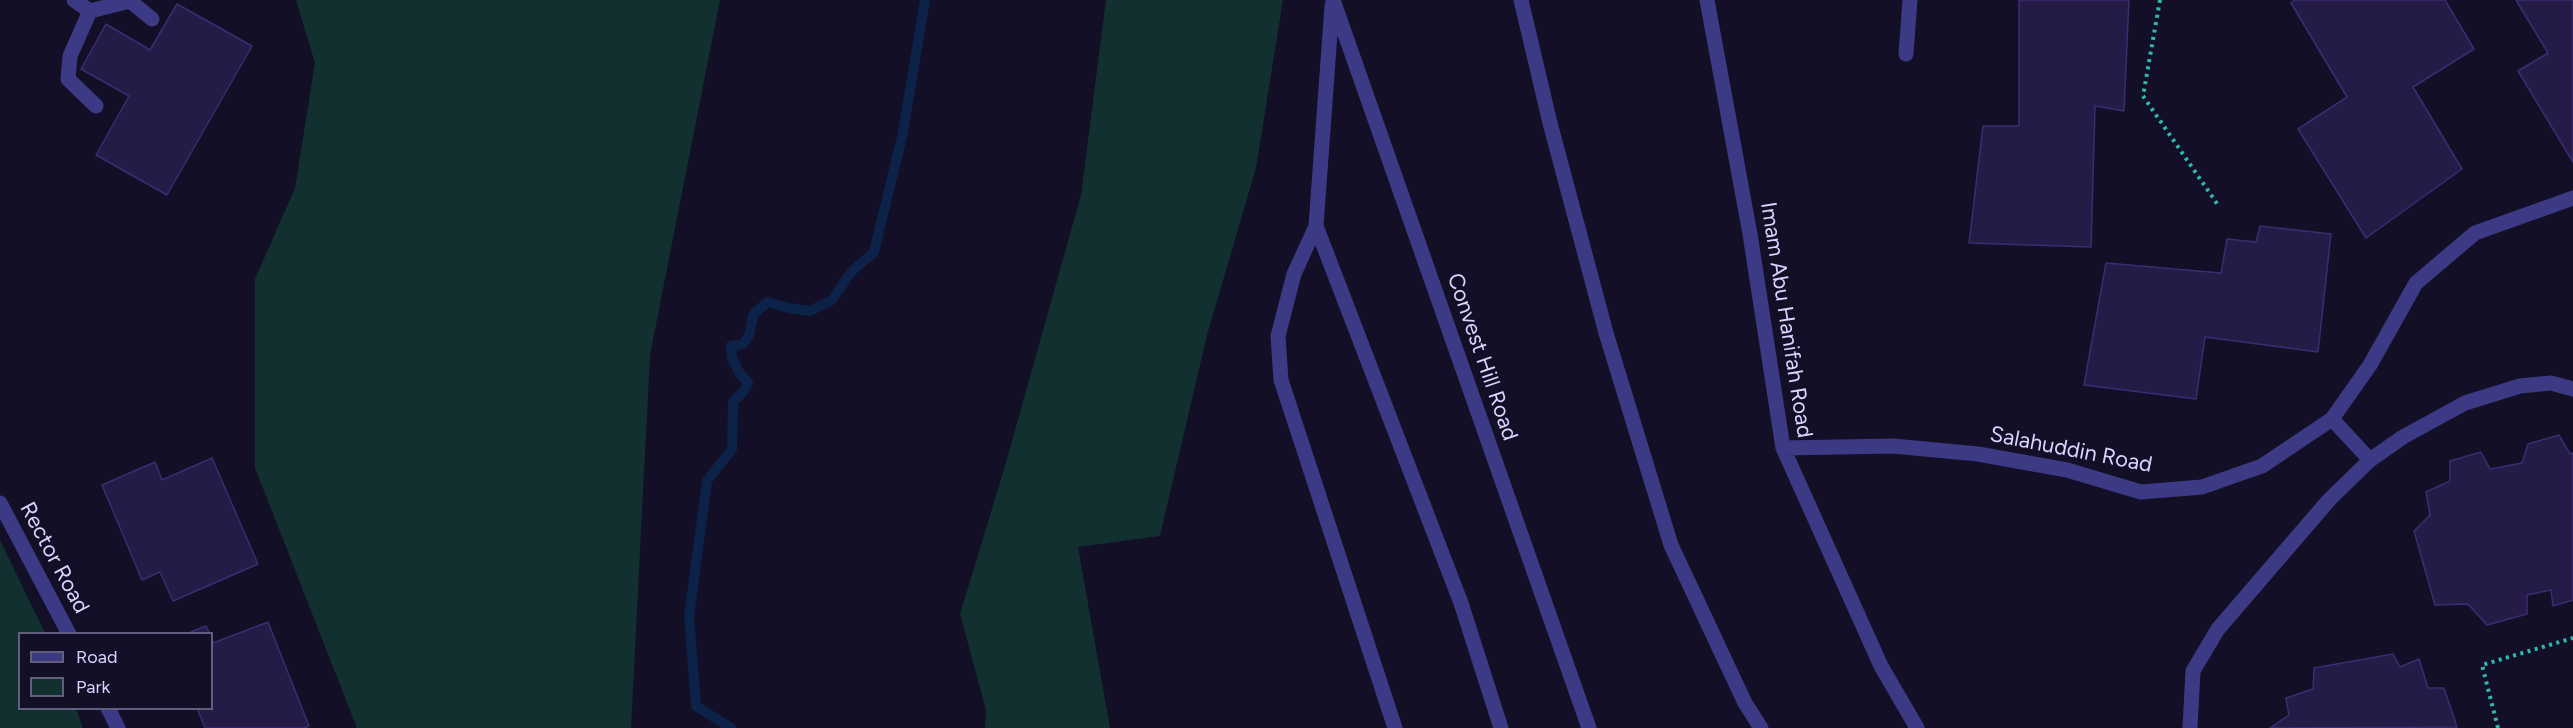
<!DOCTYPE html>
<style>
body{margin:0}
#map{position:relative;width:2573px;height:728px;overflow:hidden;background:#130f26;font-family:Figtree,sans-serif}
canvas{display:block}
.legend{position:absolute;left:18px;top:632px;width:195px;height:78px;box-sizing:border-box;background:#130f26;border:2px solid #625e7d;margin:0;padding:8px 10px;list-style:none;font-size:18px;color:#d9d4ff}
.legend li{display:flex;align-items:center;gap:12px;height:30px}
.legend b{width:30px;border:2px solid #625e7d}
</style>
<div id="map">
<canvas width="2573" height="728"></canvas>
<ul class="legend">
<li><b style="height:8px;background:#3d3a85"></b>Road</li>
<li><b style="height:16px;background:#12302f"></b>Park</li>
</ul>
</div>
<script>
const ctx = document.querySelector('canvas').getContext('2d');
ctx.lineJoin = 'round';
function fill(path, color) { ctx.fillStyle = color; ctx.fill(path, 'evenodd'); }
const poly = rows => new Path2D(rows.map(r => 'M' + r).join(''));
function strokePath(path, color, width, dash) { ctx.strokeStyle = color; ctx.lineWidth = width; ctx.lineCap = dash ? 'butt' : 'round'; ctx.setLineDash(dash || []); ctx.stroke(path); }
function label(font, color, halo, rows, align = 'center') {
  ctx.font = font + ' Figtree,sans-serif'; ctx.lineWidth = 4.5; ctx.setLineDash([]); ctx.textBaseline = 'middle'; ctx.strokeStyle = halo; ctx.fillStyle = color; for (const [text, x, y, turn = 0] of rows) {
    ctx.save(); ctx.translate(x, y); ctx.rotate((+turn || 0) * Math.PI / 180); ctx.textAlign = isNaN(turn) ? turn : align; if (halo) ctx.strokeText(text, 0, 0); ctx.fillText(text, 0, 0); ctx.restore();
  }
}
fill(poly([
 [296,0,720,0,650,355,631,728,357,728,255,468,255,279,295,188,315,63],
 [1106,0,1283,0,1256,168,1207,335,1160,536,1078,547,1110,728,985,728,986,710,960,614,1005,466,1081,195],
 [0,540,45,633,20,634,20,708,76,709,83,728,0,728]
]), '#12302f');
strokePath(poly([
 [731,728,696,706,689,616,707,481,732,449,733,402,743,392,748,382,740,374,732,358,731,346,743,344,749,335,754,313,768,302,788,308,810,311,832,300,851,272,874,252,902,137,925,0]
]), '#0c2248', 10);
const building = poly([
 [2019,0,2129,0,2124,111,2095,106,2091,247,1969,243,1983,126,2019,126,2019,0],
 [2295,0,2445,0,2474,49,2413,87,2462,169,2366,238,2298,129,2347,97,2291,3,2295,0],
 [2516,0,2573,0,2573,162,2518,71,2548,53,2516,0],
 [177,4,252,46,167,195,96,155,129,96,81,69,106,24,150,50,177,4],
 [2260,226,2331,234,2318,352,2205,337,2196,399,2084,385,2106,263,2221,273,2227,239,2256,242,2260,226],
 [2559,435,2570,454,2573,453,2573,600,2553,606,2551,590,2527,595,2527,614,2487,625,2468,604,2435,605,2414,531,2430,515,2426,492,2450,481,2450,461,2481,452,2490,469,2522,463,2528,444,2559,435],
 [212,458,258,564,173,601,160,572,142,580,102,485,155,462,162,480,212,458],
 [268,622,309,726,304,728,205,728,197,708,212,708,212,638,213,643,268,622],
 [206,626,210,634,186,634,206,626],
 [2393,654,2400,667,2419,659,2428,688,2444,688,2457,727,2270,728,2289,715,2286,698,2313,689,2314,668,2393,654]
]);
fill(building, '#241b47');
strokePath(building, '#3b2d73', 1.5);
strokePath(poly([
 [2160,0,2143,96,2218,205],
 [2498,728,2482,665,2573,638]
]), '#2fb8b0', 4, [3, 4.5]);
strokePath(poly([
 [74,0,90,11],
 [1333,0,1589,728],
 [1521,0,1550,123,1606,333,1671,545,1745,703,1761,728],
 [1707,0,1750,234,1783,448,1881,666,1917,728],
 [1332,6,1316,226,1461,603,1501,728],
 [1906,54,1910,0],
 [96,106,68,79,70,56,90,11,130,1,152,19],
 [1316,226,1294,274,1278,336,1281,380,1395,728],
 [2332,419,2370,460],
 [1783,448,1893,446,1978,454,2067,470,2141,492,2202,487,2262,466,2332,419,2370,365,2416,283,2475,233,2573,198],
 [0,503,69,634],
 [108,708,118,728],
 [2190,728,2193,671,2218,629,2329,500,2370,460,2403,437,2465,403,2520,386,2551,383,2573,389]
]), '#3d3a85', 15);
label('22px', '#d9d4ff', '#130f26', [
 ["Imam Abu Hanifah Road",1786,320,81],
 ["Convest Hill Road",1482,357,71],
 ["Salahuddin Road",2071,450,11],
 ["Rector Road",54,558,62]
]);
</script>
